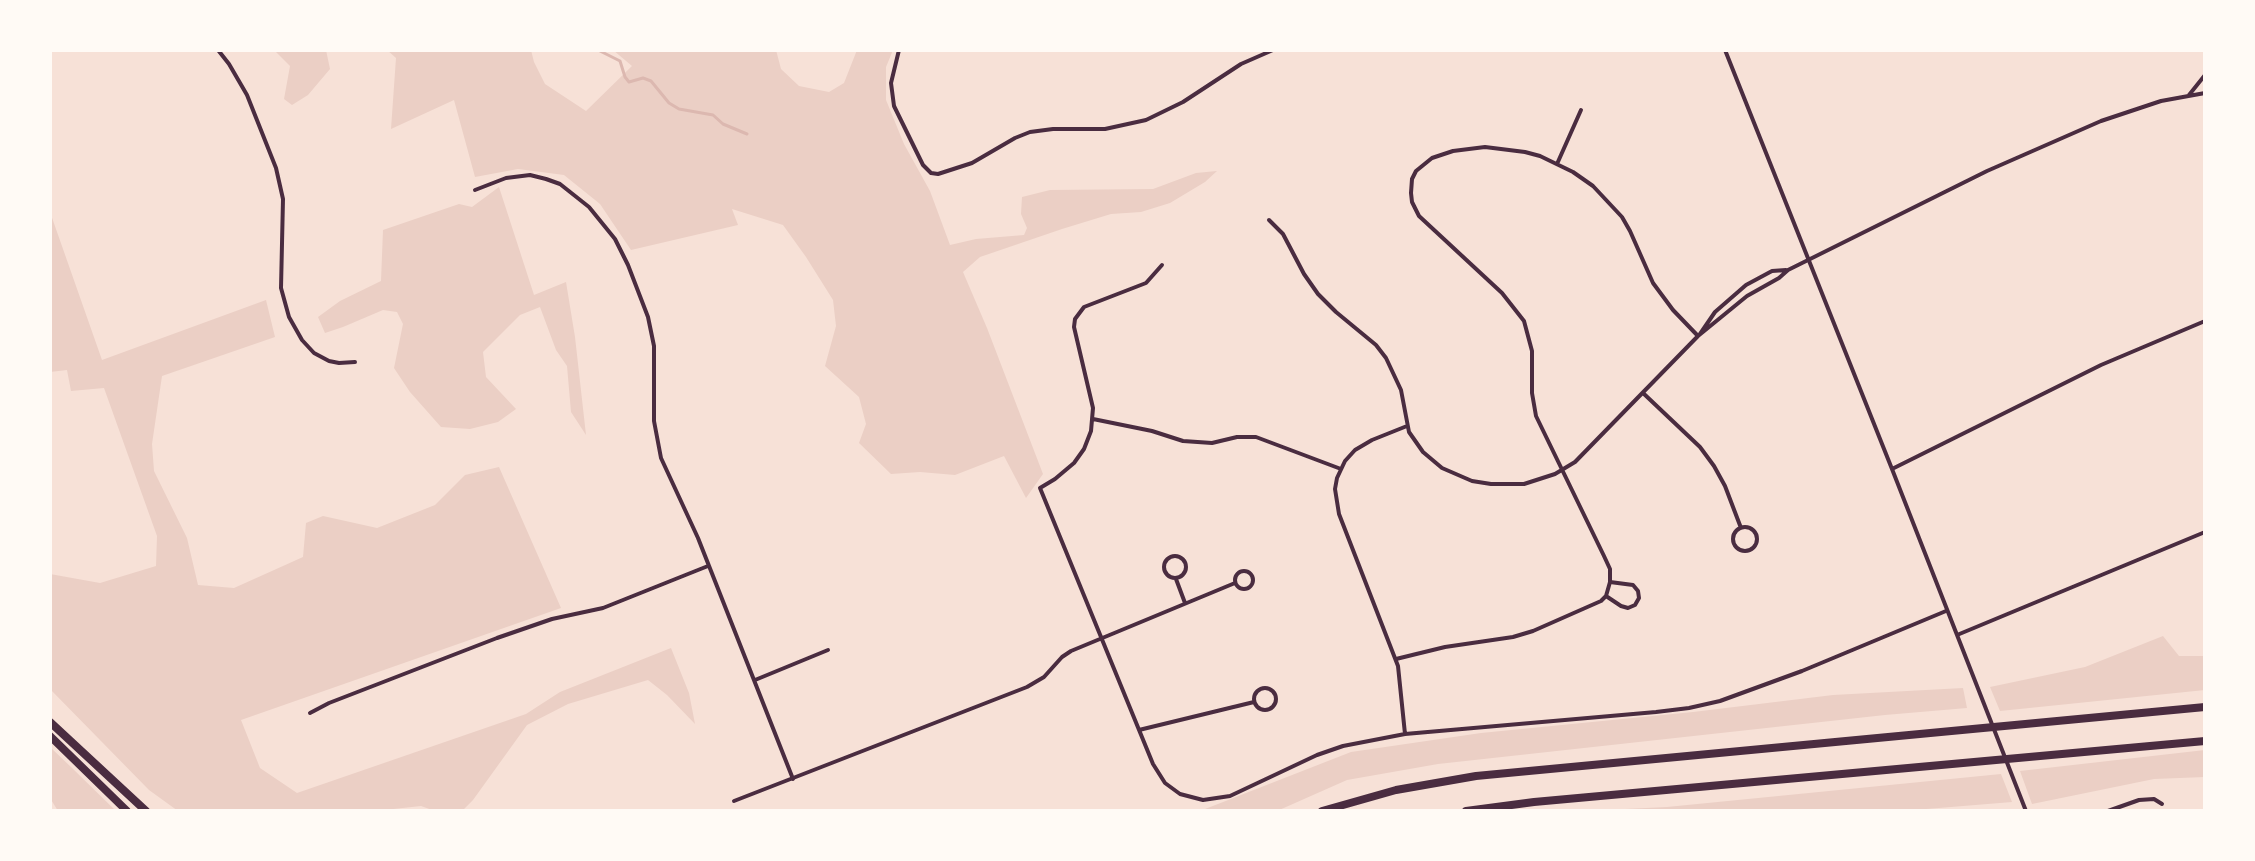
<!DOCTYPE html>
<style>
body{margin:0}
#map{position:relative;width:2255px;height:861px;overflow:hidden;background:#f7e1d7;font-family:Manrope,sans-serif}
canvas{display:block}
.frame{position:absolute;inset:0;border:52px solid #fffaf5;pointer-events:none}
</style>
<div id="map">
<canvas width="2255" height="861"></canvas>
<div class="frame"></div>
</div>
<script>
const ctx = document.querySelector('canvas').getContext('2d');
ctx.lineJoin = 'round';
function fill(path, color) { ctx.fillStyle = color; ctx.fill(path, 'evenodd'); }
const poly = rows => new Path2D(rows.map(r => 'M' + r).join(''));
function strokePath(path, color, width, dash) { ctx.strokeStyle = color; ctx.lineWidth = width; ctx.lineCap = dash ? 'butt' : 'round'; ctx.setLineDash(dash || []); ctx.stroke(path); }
fill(poly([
 [274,50,326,50,330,69,308,95,292,105,284,99,290,66],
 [387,50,531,50,534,62,545,84,586,111,632,66,613,50,776,50,781,69,799,86,829,92,844,83,857,50,893,50,886,67,886,100,904,144,930,191,950,245,976,239,1024,235,1027,228,1021,214,1022,197,1050,190,1153,189,1196,173,1217,171,1205,182,1170,203,1141,212,1111,214,1062,229,980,257,963,272,987,328,1043,474,1026,498,1004,456,955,475,920,472,891,474,859,443,866,424,859,397,825,366,836,326,833,300,806,257,783,225,732,209,738,225,631,250,600,204,564,175,518,169,475,177,454,100,391,129,396,58],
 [499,187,534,295,566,282,575,337,586,435,571,412,567,366,556,350,540,307,520,315,483,352,486,377,516,409,498,422,470,429,441,427,410,392,394,368,403,324,397,312,383,310,343,327,325,333,318,317,340,301,381,281,383,230,459,204,472,207],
 [50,212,102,360,266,300,275,337,162,376,152,444,154,471,187,538,198,585,234,588,303,557,306,523,323,516,377,528,435,505,465,475,499,467,561,608,241,720,260,768,297,793,526,714,560,692,671,648,689,693,695,724,667,695,648,680,568,704,527,725,473,800,462,811,435,811,421,806,375,811,178,811,149,790,50,689,50,574,100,583,156,566,157,536,104,388,71,391,67,370,50,372],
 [2163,636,2179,656,2205,656,2205,690,2000,711,1990,687,2085,667],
 [1963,688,1967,708,1885,715,1438,764,1347,780,1277,811,1200,811,1351,752,1481,733,1693,712,1833,695],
 [50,747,71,767,116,811,58,811,50,798],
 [2205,750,2205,777,2154,779,2032,804,2020,771],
 [2001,774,2012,802,1902,811,1583,811,1667,807]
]), '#ebcfc5');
strokePath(poly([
 [598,50,620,61,625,77,629,82,643,78,651,81,669,103,679,109,713,115,723,124,747,134]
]), '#dcb8b0', 3);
strokePath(poly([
 [218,50,229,64,247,95,276,168,283,199,281,288,289,317,302,340,314,353,329,361,339,363,355,362],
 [899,50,891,83,894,106,923,165,931,173,938,174,972,163,1015,138,1030,132,1053,129,1105,129,1146,120,1183,102,1241,64,1273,50],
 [1725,50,1892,469,2026,811],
 [2189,95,2205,75],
 [1557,164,1581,110],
 [475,190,506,178,530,175,546,179,560,184,589,207,615,239,628,265,648,317,654,346,654,421,661,458,698,538,793,779],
 [1269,220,1283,234,1304,274,1318,294,1336,312,1376,345,1386,358,1401,390,1409,432,1423,452,1442,468,1472,481,1491,484,1524,484,1555,474,1575,462,1698,336,1747,296,1779,278,1788,270,1987,171,2101,121,2161,101,2205,93],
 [1162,265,1146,283,1084,307,1075,319,1074,327,1093,408,1091,431,1084,449,1074,463,1055,479,1040,488,1153,764,1165,783,1180,794,1203,800,1230,796,1317,755,1343,746,1405,734,1656,712,1689,708,1720,701,1802,671,1946,611],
 [1700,334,1715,312,1746,285,1772,271,1786,270],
 [1643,393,1700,447,1714,466,1725,486,1741,528],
 [1093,419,1152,431,1183,441,1212,443,1237,437,1256,437,1341,469],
 [1892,469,2101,365,2205,321],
 '1733 539a12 12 0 1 1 24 0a12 12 0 1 1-24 0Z',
 '1164 567a11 11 0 1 1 22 0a11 11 0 1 1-22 0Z',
 '1235 580a9 9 0 1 1 18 0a9 9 0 1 1-18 0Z',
 [1176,579,1185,603],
 [1606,596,1621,606,1628,608,1635,605,1639,598,1638,591,1633,585,1610,582],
 [1957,635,2205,532],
 [1396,659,1445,647,1513,637,1533,631,1601,601,1606,596,1610,582,1610,569,1604,556,1536,416,1532,393,1532,351,1524,321,1502,293,1419,216,1412,202,1411,193,1412,179,1416,171,1432,158,1453,151,1485,147,1525,152,1540,156,1573,172,1593,186,1622,217,1630,231,1653,283,1673,310,1698,336],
 [755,680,828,650],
 '1254 699a11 11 0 1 1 22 0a11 11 0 1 1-22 0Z',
 [310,713,329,703,497,638,552,619,603,608,708,566],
 [1139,730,1254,702],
 [1405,734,1398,666,1339,514,1335,489,1337,478,1345,461,1355,450,1372,440,1407,426],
 [734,801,1027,687,1044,677,1062,657,1071,651,1235,583],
 [2108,811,2139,800,2154,799,2162,804]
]), '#4a2c40', 4);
strokePath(poly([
 [50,722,146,811],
 [50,736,127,811],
 [1322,811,1396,790,1476,776,2205,707],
 [1466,811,1534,802,2205,741]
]), '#4a2c40', 8);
</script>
